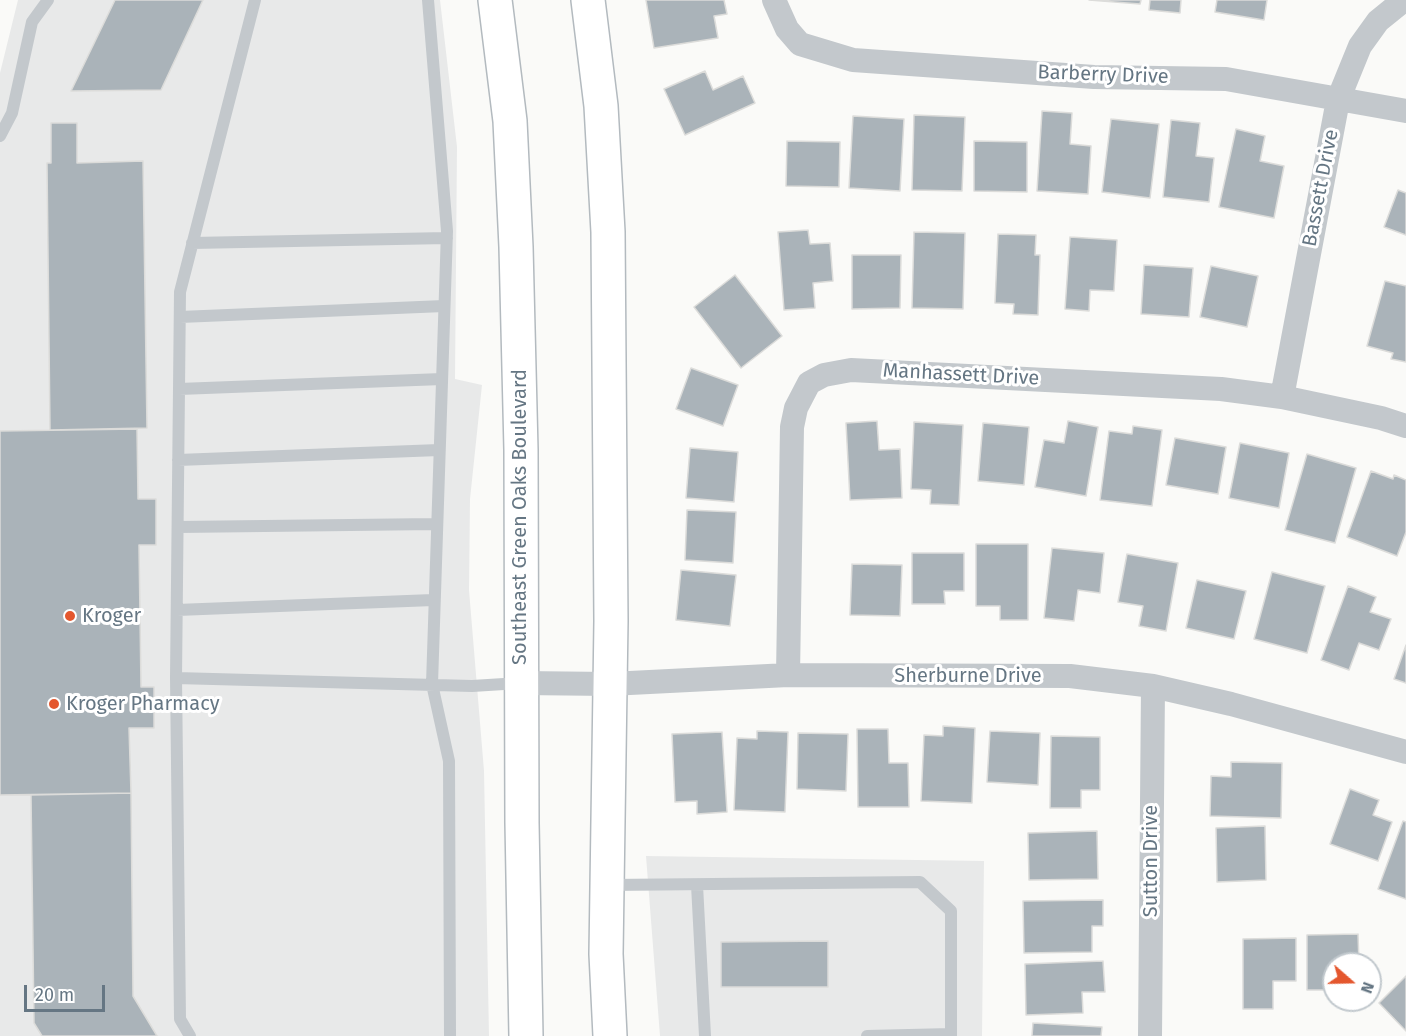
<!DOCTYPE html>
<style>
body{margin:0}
#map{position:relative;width:1406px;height:1036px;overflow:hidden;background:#fafaf8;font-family:"Fira Sans",sans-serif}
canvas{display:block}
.north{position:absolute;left:1322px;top:952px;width:60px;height:60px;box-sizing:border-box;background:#fff;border:2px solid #c1c8cd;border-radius:50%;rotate:110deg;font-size:16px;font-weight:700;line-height:24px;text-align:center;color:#657683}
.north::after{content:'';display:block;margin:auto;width:21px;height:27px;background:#e4572e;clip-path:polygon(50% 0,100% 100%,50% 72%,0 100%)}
.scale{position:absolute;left:24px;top:985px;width:81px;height:27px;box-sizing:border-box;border:3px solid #657683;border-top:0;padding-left:8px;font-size:18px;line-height:21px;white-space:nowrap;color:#657683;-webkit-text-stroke:4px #fff;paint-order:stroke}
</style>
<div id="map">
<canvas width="1406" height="1036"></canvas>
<div class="north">N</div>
<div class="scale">20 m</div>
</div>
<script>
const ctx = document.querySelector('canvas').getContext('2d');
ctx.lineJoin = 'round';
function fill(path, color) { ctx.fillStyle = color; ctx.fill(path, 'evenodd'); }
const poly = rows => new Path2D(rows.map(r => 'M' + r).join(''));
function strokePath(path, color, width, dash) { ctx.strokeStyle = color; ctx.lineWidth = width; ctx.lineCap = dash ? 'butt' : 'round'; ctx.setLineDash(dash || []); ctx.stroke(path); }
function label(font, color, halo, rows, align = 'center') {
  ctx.font = font + ' "Fira Sans",sans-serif'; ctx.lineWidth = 6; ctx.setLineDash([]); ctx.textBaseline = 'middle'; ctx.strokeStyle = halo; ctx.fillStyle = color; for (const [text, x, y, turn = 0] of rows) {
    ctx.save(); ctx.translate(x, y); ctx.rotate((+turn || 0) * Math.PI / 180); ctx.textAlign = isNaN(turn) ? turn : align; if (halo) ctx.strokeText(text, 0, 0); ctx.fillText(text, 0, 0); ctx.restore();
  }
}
fill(poly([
 [18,0,440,0,457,147,455,379,482,385,470,499,469,590,484,771,489,1036,0,1036,0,73],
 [646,856,984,861,982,1036,660,1036]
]), '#e8e9e9');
const building = poly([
 [115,0,203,0,161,90,71,91,115,0],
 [646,0,724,0,727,14,714,16,718,38,654,48,646,0],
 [1089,0,1141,0,1140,4,1089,0],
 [1150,0,1181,0,1180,13,1149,10,1150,0],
 [1217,0,1267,0,1264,20,1215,12,1217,0],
 [705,71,713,90,743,76,755,103,685,135,664,89,705,71],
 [1042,111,1072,113,1070,144,1091,146,1088,194,1037,191,1042,111],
 [914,115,965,117,962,191,912,190,914,115],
 [853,116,904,119,900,191,849,188,853,116],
 [1111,119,1159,124,1150,198,1102,192,1111,119],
 [1171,120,1200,123,1196,156,1214,158,1209,202,1163,197,1171,120],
 [51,123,77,123,77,163,143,161,147,428,50,430,47,163,51,163,51,123],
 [1236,129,1265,136,1260,161,1284,166,1274,218,1219,207,1236,129],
 [787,141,840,142,839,187,786,186,787,141],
 [974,141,1027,142,1027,192,974,191,974,141],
 [1398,190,1406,193,1406,235,1384,227,1398,190],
 [808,230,810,244,830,243,833,281,813,283,815,308,784,310,778,232,808,230],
 [914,232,965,233,963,309,912,308,914,232],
 [998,234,1036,235,1035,255,1040,255,1038,315,1013,314,1014,304,995,303,998,234],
 [1070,237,1117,240,1114,291,1090,290,1089,311,1065,309,1070,237],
 [852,255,901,255,900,308,852,309,852,255],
 [1144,265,1193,268,1189,317,1141,314,1144,265],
 [1211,266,1258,276,1247,327,1200,317,1211,266],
 [735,275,782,336,741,368,694,307,735,275],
 [1385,281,1406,286,1406,362,1391,359,1393,353,1367,346,1385,281],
 [691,368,738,385,723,426,676,409,691,368],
 [877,421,879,450,900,449,902,498,850,500,846,423,877,421],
 [1068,421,1098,427,1086,496,1035,487,1044,440,1064,443,1068,421],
 [914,422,963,425,959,505,930,504,931,490,911,489,914,422],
 [983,423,1029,427,1024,485,978,481,983,423],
 [1133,426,1162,430,1152,506,1100,500,1109,431,1132,434,1133,426],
 [137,429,138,499,156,499,156,545,139,545,141,687,154,687,154,728,129,728,131,793,0,795,0,431,137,429],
 [1175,438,1226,447,1218,494,1166,485,1175,438],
 [1240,443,1289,453,1279,508,1229,498,1240,443],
 [690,448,738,452,734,502,686,498,690,448],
 [1307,454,1356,468,1335,543,1285,530,1307,454],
 [1371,471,1393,479,1394,475,1406,480,1406,532,1397,556,1347,537,1371,471],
 [687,510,736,512,733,563,685,560,687,510],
 [976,544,1028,544,1028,620,1000,620,1000,606,976,606,976,544],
 [1052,548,1104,553,1100,593,1078,590,1074,621,1044,618,1052,548],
 [912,553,964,553,964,591,944,591,945,604,912,604,912,553],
 [1127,554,1178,563,1166,631,1139,626,1143,606,1118,602,1127,554],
 [852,564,902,565,900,616,850,615,852,564],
 [681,570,736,575,730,626,676,620,681,570],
 [1272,572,1325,586,1307,653,1254,639,1272,572],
 [1197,580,1246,591,1234,639,1186,628,1197,580],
 [1348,586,1376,597,1370,612,1391,619,1379,650,1359,643,1349,670,1321,660,1348,586],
 [1406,645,1406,683,1394,679,1406,645],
 [943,726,975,728,972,803,921,801,924,735,943,736,943,726],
 [857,729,888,729,889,763,908,763,909,807,858,807,857,729],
 [757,731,788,732,785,812,734,810,737,738,757,739,757,731],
 [990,731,1040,733,1038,785,987,782,990,731],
 [722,732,727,812,697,814,697,801,675,802,672,734,722,732],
 [798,733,848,734,846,791,797,789,798,733],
 [1051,736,1100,737,1100,790,1081,790,1081,808,1050,808,1051,736],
 [1231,762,1282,763,1281,818,1210,816,1211,776,1231,777,1231,762],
 [1350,789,1379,800,1373,815,1392,822,1378,861,1330,844,1350,789],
 [131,793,133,996,157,1036,42,1036,34,1023,31,795,131,793],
 [1403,821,1406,822,1406,899,1378,889,1403,821],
 [1265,826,1266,880,1217,882,1216,828,1265,826],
 [1097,831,1098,879,1029,880,1028,833,1097,831],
 [1103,900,1103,926,1092,926,1092,952,1024,953,1023,901,1103,900],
 [1358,934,1359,964,1334,964,1334,990,1307,990,1307,935,1358,934],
 [1296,938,1296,981,1273,981,1273,1009,1243,1009,1243,939,1296,938],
 [828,941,828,987,721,987,721,942,828,941],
 [1103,961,1105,992,1082,992,1083,1013,1026,1015,1025,964,1103,961],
 [1406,976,1406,1031,1379,1003,1406,976],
 [1033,1023,1102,1027,1101,1036,1032,1036,1033,1023]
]);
fill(building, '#aab3b9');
strokePath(building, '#dcdcda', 1.5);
const secondary = poly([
 [495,0,510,121,516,247,521,450,522,823,526,1036],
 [588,0,601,106,608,232,611,621,606,954,610,1036]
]);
strokePath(secondary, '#b3babf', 36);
strokePath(poly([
 [428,0,447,231,432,684,449,761,450,1036],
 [0,136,12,113,32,22,48,0],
 [192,243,447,238],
 [180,317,444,306],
 [179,389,442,379],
 [178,460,439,450],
 [178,527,436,524],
 [177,610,433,600],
 [176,678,180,292,255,0],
 [608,885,920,882,951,911,951,1036],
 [697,885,705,1036],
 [190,1036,180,1019,176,678,472,686,520,683],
 [867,1036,951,1034]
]), '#c3c8cc', 12);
strokePath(poly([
 [774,0,787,29,800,44,853,60,1094,77,1226,79,1406,111],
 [1282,397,1338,100,1360,46,1378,21,1404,0],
 [788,675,792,427,796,408,809,383,824,375,851,370,1221,389,1282,397,1381,418,1406,426],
 [521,683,610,684,788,675,1070,676,1153,686,1231,704,1406,752],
 [1150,1036,1153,686]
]), '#c3c8cc', 24);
strokePath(secondary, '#fff', 33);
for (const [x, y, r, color] of [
 [70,616,6,"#e4572e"],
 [54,704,6,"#e4572e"]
]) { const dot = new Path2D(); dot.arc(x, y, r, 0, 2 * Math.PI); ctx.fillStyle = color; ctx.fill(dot); strokePath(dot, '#fff', 2); }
label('20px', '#657683', '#fff', [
 ["Barberry Drive",1103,75,2],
 ["Bassett Drive",1321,188,-79],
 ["Manhassett Drive",961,375,3],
 ["Southeast Green Oaks Boulevard",520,517,-90],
 ["Sherburne Drive",968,676],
 ["Sutton Drive",1151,861,-90]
]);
label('20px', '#657683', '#fff', [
 ["Kroger",82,616],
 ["Kroger Pharmacy",66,704]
], 'left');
</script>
